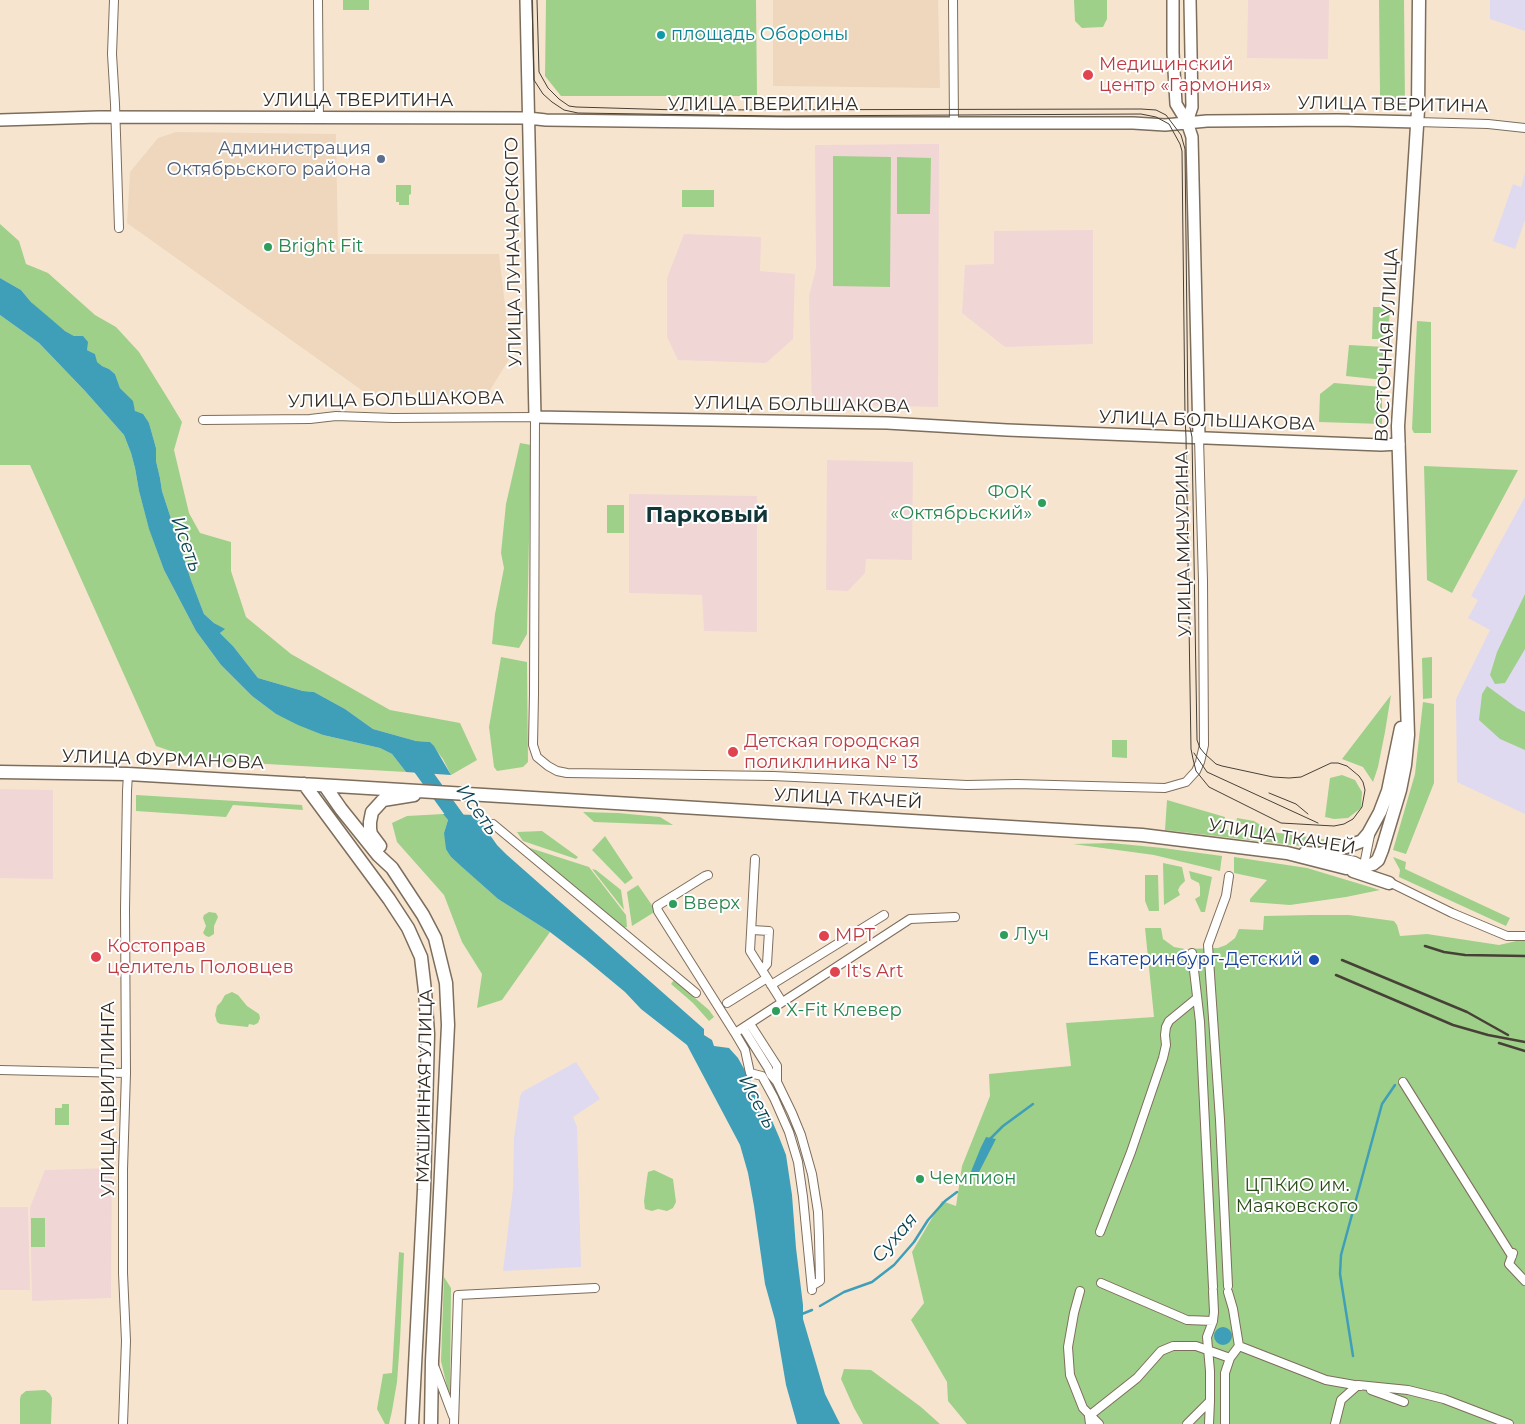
<!DOCTYPE html>
<meta charset="utf-8">
<style>
body{margin:0}
canvas{display:block;background:#f6e4cf}
</style>
<canvas width="1525" height="1424"></canvas>
<script>
const ctx = document.querySelector('canvas').getContext('2d');
ctx.lineJoin = 'round';
function fill(path, color) { ctx.fillStyle = color; ctx.fill(path, 'evenodd'); }
const poly = rows => new Path2D(rows.map(r => 'M' + r).join(''));
function strokePath(path, color, width, dash) { ctx.strokeStyle = color; ctx.lineWidth = width; ctx.lineCap = dash ? 'butt' : 'round'; ctx.setLineDash(dash || []); ctx.stroke(path); }
function label(font, color, halo, rows, align = 'center') {
  ctx.font = font + ' Montserrat,sans-serif'; ctx.lineWidth = 4; ctx.setLineDash([]); ctx.textBaseline = 'middle'; ctx.strokeStyle = halo; ctx.fillStyle = color; for (const [text, x, y, turn = 0] of rows) {
    ctx.save(); ctx.translate(x, y); ctx.rotate((+turn || 0) * Math.PI / 180); ctx.textAlign = isNaN(turn) ? turn : align; if (halo) ctx.strokeText(text, 0, 0); ctx.fillText(text, 0, 0); ctx.restore();
  }
}
fill(poly([
 [773,0,938,0,940,88,773,86],
 [176,132,336,134,338,248,352,254,499,254,511,356,487,395,367,394,127,223,130,172,158,138]
]), '#eed7bd');
fill(poly([
 [1490,0,1525,0,1525,31,1490,19],
 [1525,173,1525,220,1515,249,1493,241,1513,184,1521,187],
 [1525,497,1525,814,1457,782,1456,699,1490,630,1468,618,1478,600,1471,596],
 [576,1062,600,1099,573,1117,577,1127,581,1267,503,1271,513,1189,514,1138,520,1097,522,1092]
]), '#dfdaf0');
fill(poly([
 [1248,0,1329,0,1328,59,1247,58],
 [939,144,938,407,812,404,809,296,816,268,815,145],
 [1093,230,1093,344,1005,347,962,313,965,265,994,264,994,231],
 [684,234,761,237,760,271,795,274,793,339,766,363,678,360,667,337,667,278],
 [827,460,913,462,912,560,866,559,865,573,848,591,826,590],
 [629,494,757,496,757,632,704,631,702,595,629,593],
 [0,789,53,790,53,879,0,878],
 [112,1168,111,1298,32,1301,30,1207,45,1170],
 [0,1207,28,1207,30,1290,0,1290]
]), '#f1d6d6');
fill(poly([
 [343,0,369,0,369,10,343,10],
 [546,0,756,0,757,96,561,96,545,76],
 [1074,0,1107,0,1107,19,1103,27,1082,28,1075,21],
 [1379,0,1404,0,1405,107,1386,104,1381,101,1380,95],
 [833,156,891,157,890,287,833,286],
 [897,157,931,158,930,214,897,214],
 [396,185,411,185,411,194,409,195,409,205,399,205,399,202,396,202],
 [682,190,714,190,714,207,682,207],
 [0,224,19,241,26,264,48,273,95,315,116,327,139,352,170,402,182,422,174,450,189,513,200,533,231,542,231,571,246,617,291,654,390,710,460,723,477,760,451,775,443,759,430,742,416,741,373,729,345,709,314,692,303,691,258,678,233,646,220,633,224,629,214,623,204,614,191,580,162,491,160,478,156,461,156,448,149,423,135,411,132,401,120,388,115,374,109,369,102,366,96,362,95,354,87,350,74,336,65,331,52,321,31,302,21,290,0,278],
 [1373,307,1390,307,1388,339,1372,339],
 [0,315,39,343,85,391,124,435,131,453,135,468,139,491,149,528,164,570,196,631,221,665,252,696,276,714,323,735,380,748,392,754,406,772,197,760,156,746,30,465,0,465],
 [1417,321,1431,322,1431,433,1414,433,1412,429],
 [1349,345,1385,347,1384,380,1346,376],
 [1334,383,1382,387,1382,424,1319,422,1320,394],
 [520,443,531,445,527,634,519,648,492,644,495,614,504,568,501,553,506,504],
 [1424,466,1518,470,1452,593,1427,580],
 [607,505,624,505,624,533,607,533],
 [1525,594,1525,649,1505,683,1495,684,1490,675,1497,652],
 [501,657,527,662,528,762,523,767,497,771,494,767,489,727],
 [1432,657,1432,698,1423,699,1422,658],
 [1487,686,1517,708,1525,712,1525,750,1500,739,1479,720,1482,694],
 [1391,695,1385,732,1378,767,1373,782,1363,767,1342,759],
 [1423,702,1434,704,1434,783,1406,854,1393,850,1415,774],
 [1112,740,1127,740,1127,758,1112,757],
 [1342,775,1355,780,1362,792,1361,808,1348,818,1334,819,1325,817,1330,778],
 [136,795,302,805,303,810,233,805,226,817,136,811],
 [1167,800,1225,817,1224,830,1254,830,1254,824,1236,824,1237,818,1254,821,1272,832,1349,843,1318,848,1165,830],
 [583,812,618,813,660,817,673,825,594,822],
 [443,814,448,820,444,833,451,857,498,899,550,932,502,1000,477,1008,482,974,462,942,444,895,397,842,392,823,407,816],
 [542,831,578,857,576,859,523,841,517,832],
 [605,836,633,878,625,884,592,850],
 [1111,843,1163,848,1222,856,1220,871,1154,855,1073,844],
 [527,847,589,867,626,915,627,927,623,928],
 [1234,857,1307,868,1380,890,1346,897,1290,905,1250,902,1250,899,1267,880,1234,873],
 [1393,857,1406,862,1405,869,1510,918,1506,926,1399,877,1400,870],
 [1163,863,1182,867,1185,881,1180,886,1178,890,1180,895,1164,905],
 [592,869,596,870,621,890,624,910],
 [1189,871,1212,877,1205,912,1201,912,1195,899,1200,896,1200,887,1199,883,1191,879],
 [1145,875,1158,875,1159,911,1149,911,1145,901],
 [638,885,656,911,632,926,627,892],
 [209,912,216,913,218,917,214,926,214,934,209,937,206,936,203,933,206,926,203,918,204,915],
 [1312,915,1349,915,1394,921,1397,925,1400,936,1427,934,1499,945,1525,939,1525,1424,967,1424,948,1401,947,1382,911,1320,924,1303,912,1252,942,1201,956,1206,962,1166,990,1096,989,1074,1071,1066,1066,1023,1154,1017,1145,928,1161,928,1163,939,1174,947,1185,949,1218,948,1226,945,1235,938,1239,929,1263,930,1264,916],
 [674,980,709,1010,714,1017,709,1021,693,1003,671,984],
 [232,992,238,995,247,1006,259,1014,260,1018,258,1023,254,1025,249,1024,248,1027,220,1024,217,1022,215,1015,217,1006,221,1002,225,995],
 [62,1104,69,1104,69,1125,55,1125,55,1108,62,1108],
 [654,1170,673,1179,676,1202,673,1208,667,1211,658,1209,652,1211,645,1209,644,1201,647,1178,648,1172],
 [31,1218,45,1218,45,1247,31,1247],
 [399,1252,404,1253,400,1341,397,1382,392,1411,389,1424,385,1424,377,1409,383,1374,392,1373],
 [444,1277,451,1288,450,1399,441,1361],
 [844,1369,871,1370,921,1407,940,1424,863,1424,854,1408,841,1379],
 [45,1390,50,1394,52,1398,51,1424,20,1424,20,1399,21,1395,26,1391]
]), '#9fd08a');
fill(poly([
 [0,278,21,290,31,302,65,331,74,336,83,336,88,342,87,350,95,354,97,362,102,366,109,369,115,374,120,388,133,401,135,411,143,414,149,423,156,448,156,461,160,478,162,491,191,580,204,614,214,623,225,629,220,633,233,646,258,678,303,691,314,692,345,709,373,729,416,741,430,742,434,746,451,775,406,772,392,754,380,748,323,735,298,725,276,714,252,696,221,665,196,631,164,570,149,529,139,491,135,468,131,453,124,435,85,391,39,343,0,315],
 [443,814,476,815,497,845,507,855,704,1029,704,1035,712,1040,714,1046,729,1048,738,1058,770,1116,779,1137,786,1155,792,1195,796,1248,803,1305,803,1319,825,1394,840,1424,797,1424,786,1385,775,1320,765,1284,754,1206,748,1173,740,1145,687,1045,641,1009,625,992,584,958,550,932,498,899,462,867,451,857,446,849,444,833,448,820],
 [986,1137,996,1139,979,1172,973,1178,970,1176,972,1169,981,1147],
 '1214 1336a9 9 0 1 1 18 0a9 9 0 1 1-18 0Z'
]), '#3f9fb8');
strokePath(poly([
 [990,1139,1003,1126,1033,1104],
 [967,1180,972,1173],
 [820,1306,844,1292,872,1282,894,1265,914,1242,928,1220,936,1211,945,1201,957,1192],
 [802,1314,812,1310],
 [1353,1356,1340,1274,1341,1255,1382,1104,1395,1085]
]), '#3f9fb8', 2.5);
strokePath(poly([
 [412,756,466,831]
]), '#3f9fb8', 15);
const street = poly([
 [114,0,112,54,115,104,119,228],
 [318,0,319,118],
 [953,0,954,124],
 [1417,122,1488,124,1525,128],
 [203,420,310,419,336,416,393,418,535,417,534,694,533,745,537,757,548,766,557,771,567,773,773,776,967,785,1017,784,1165,788,1186,782,1196,771,1200,762,1204,745,1203,581,1199,438],
 [493,824,696,993],
 [1326,855,1355,861,1365,866],
 [755,859,750,951,782,1002],
 [1366,867,1365,860,1370,835],
 [708,875,705,876,657,906,658,911,735,1033,745,1050,750,1073,762,1076,774,1098,789,1132,798,1162,803,1197,812,1290],
 [1387,881,1452,913,1507,936,1525,936],
 [752,930,769,931,767,964,762,970],
 [1192,953,1200,1022,1213,1287],
 [771,985,884,915],
 [727,1003,767,978],
 [750,1024,777,1066,777,1082,792,1113,801,1135,812,1174,818,1212,819,1237,820,1281,815,1284],
 [743,1028,768,1068,771,1075,777,1082],
 [735,1033,910,919,955,917],
 [0,1070,126,1073],
 [1403,1082,1512,1256],
 [1100,1232,1131,1152,1163,1058,1166,1045,1165,1035,1166,1027,1169,1021,1197,998],
 [1513,1253,1509,1264,1525,1281],
 [1101,1283,1187,1320,1213,1321],
 [1228,1286,1220,1120,1208,945,1226,896,1229,876],
 [1080,1291,1074,1313,1068,1347,1070,1375,1083,1408,1099,1424],
 [1239,1346,1326,1380,1360,1386],
 [435,1368,453,1416],
 [1371,1390,1404,1402],
 [123,1424,126,1341,123,1273,123,1169,126,1073,125,909,127,791,128,774],
 [454,1424,458,1295,595,1288],
 [1090,1424,1089,1416,1137,1378,1161,1351,1173,1346,1196,1346,1230,1358],
 [1187,1424,1210,1401,1210,1371,1207,1337,1213,1321,1214,1312,1213,1291],
 [1209,1424,1210,1401],
 [1225,1424,1225,1373,1230,1358,1239,1346,1233,1309,1228,1292],
 [1335,1424,1341,1400,1358,1385,1408,1390,1444,1399,1509,1424]
]);
const secondary = poly([
 [526,0,535,417,887,423,1007,430,1381,445,1399,444],
 [1173,0,1173,53,1176,104,1187,122,1192,137,1199,438],
 [0,120,99,117,528,118,546,120,785,123,1133,123,1165,125,1207,121,1338,120,1417,122],
 [1187,122,1192,107,1190,0]
]);
const primary = poly([
 [0,772,128,774,352,787,1142,835,1287,853,1346,868,1357,868,1373,864,1378,860,1382,850,1400,790,1405,765,1408,735,1398,426,1418,110,1419,0],
 [304,784,389,899,408,928,421,957,425,991,428,1034,424,1190,412,1424],
 [325,786,341,809,378,855,392,868,423,915,435,938,446,983,448,1025,432,1361,431,1424],
 [380,846,371,834,370,829,370,822,372,812,383,800,414,795],
 [1305,853,1319,854,1346,847,1362,841,1368,834,1380,812,1388,791,1401,728],
 [1353,871,1389,883]
]);
strokePath(street, '#7d6d5b', 10);
strokePath(secondary, '#7d6d5b', 14);
strokePath(primary, '#7d6d5b', 15);
strokePath(street, '#fff', 8);
strokePath(secondary, '#fff', 11);
strokePath(primary, '#fff', 12);
strokePath(poly([
 [532,0,534,80,543,94,552,102,564,110,578,113,777,116,1141,114,1156,117,1169,124,1180,144,1182,151,1185,417,1186,437,1191,749,1193,759,1196,771,1209,787,1281,823,1334,826,1344,824,1353,819,1362,807,1365,790,1363,782,1359,776,1347,766,1338,763,1331,763,1301,777,1289,778,1273,777,1222,766,1216,764,1205,754,1200,748,1197,740,1192,437,1188,418,1185,149,1181,135,1166,115,1156,110,1141,109,678,110,576,107,569,106,559,99,548,88,539,72,537,0],
 [1194,753,1207,772,1318,823],
 [1269,793,1296,804,1308,814]
]), '#474036', 1);
strokePath(poly([
 [1425,946,1444,952,1465,955,1525,956],
 [1342,960,1467,1012,1508,1035],
 [1336,975,1453,1025,1488,1035,1525,1042],
 [1499,1043,1525,1051]
]), '#474036', 2.5);
for (const [x, y, r, color] of [
 [661,35,5,"#0f9aa8"],
 [1088,75,6,"#e0444e"],
 [381,159,5,"#5c6f8a"],
 [268,247,5,"#2e9e5b"],
 [1042,503,5,"#2e9e5b"],
 [733,752,6,"#e0444e"],
 [673,904,5,"#2e9e5b"],
 [1004,935,5,"#2e9e5b"],
 [824,936,6,"#e0444e"],
 [96,957,6,"#e0444e"],
 [1314,960,6,"#1a4fb4"],
 [835,972,6,"#e0444e"],
 [776,1011,5,"#2e9e5b"],
 [920,1179,5,"#2e9e5b"]
]) { const dot = new Path2D(); dot.arc(x, y, r, 0, 2 * Math.PI); ctx.fillStyle = color; ctx.fill(dot); strokePath(dot, '#fff', 2); }
label('18px', '#0d838f', '#fff', [
 ["площадь Обороны",671,35]
], 'left');
label('18px', '#be3a42', '#fff', [
 ["Медицинский",1099,65],
 ["центр «Гармония»",1099,86],
 ["Детская городская",744,742],
 ["поликлиника № 13",744,763],
 ["МРТ",835,936],
 ["Костоправ",107,947],
 ["целитель Половцев",107,968],
 ["It's Art",846,972]
], 'left');
label('18px', '#302a22', '#fff', [
 ["УЛИЦА ТВЕРИТИНА",358,101],
 ["УЛИЦА ТВЕРИТИНА",763,105],
 ["УЛИЦА ТВЕРИТИНА",1393,105,1],
 ["УЛИЦА ЛУНАЧАРСКОГО",514,252,-91],
 ["ВОСТОЧНАЯ УЛИЦА",1387,345,-87],
 ["УЛИЦА БОЛЬШАКОВА",396,400,-1],
 ["УЛИЦА БОЛЬШАКОВА",802,405,1],
 ["УЛИЦА БОЛЬШАКОВА",1207,421,2],
 ["УЛИЦА МИЧУРИНА",1184,544,-91],
 ["УЛИЦА ФУРМАНОВА",163,760,2],
 ["УЛИЦА ТКАЧЕЙ",848,799,3],
 ["УЛИЦА ТКАЧЕЙ",1282,837,9],
 ["МАШИННАЯ УЛИЦА",425,1086,-89],
 ["УЛИЦА ЦВИЛЛИНГА",109,1099,-90]
]);
label('18px', '#4e5e75', '#fff', [
 ["Администрация",371,149],
 ["Октябрьского района",371,170]
], 'right');
label('18px', '#27864d', '#fff', [
 ["Bright Fit",278,247],
 ["ФОК",1032,493,"right"],
 ["«Октябрьский»",1032,514,"right"],
 ["Вверх",683,904],
 ["Луч",1014,935],
 ["X-Fit Клевер",786,1011],
 ["Чемпион",930,1179]
], 'left');
label('18px', '#164399', '#fff', [
 ["Екатеринбург-Детский",1303,960]
], 'right');
label('18px', '#294c17', '#fff', [
 ["ЦПКиО им.",1297,1186],
 ["Маяковского",1297,1207]
]);
label('italic 19px', '#0c4553', '#fff', [
 ["Исеть",186,544,70],
 ["Исеть",477,810,54],
 ["Исеть",757,1102,62],
 ["Сухая",895,1238,-49]
]);
label('bold 22px', '#133639', '#fff', [
 ["Парковый",707,516]
]);
</script>
